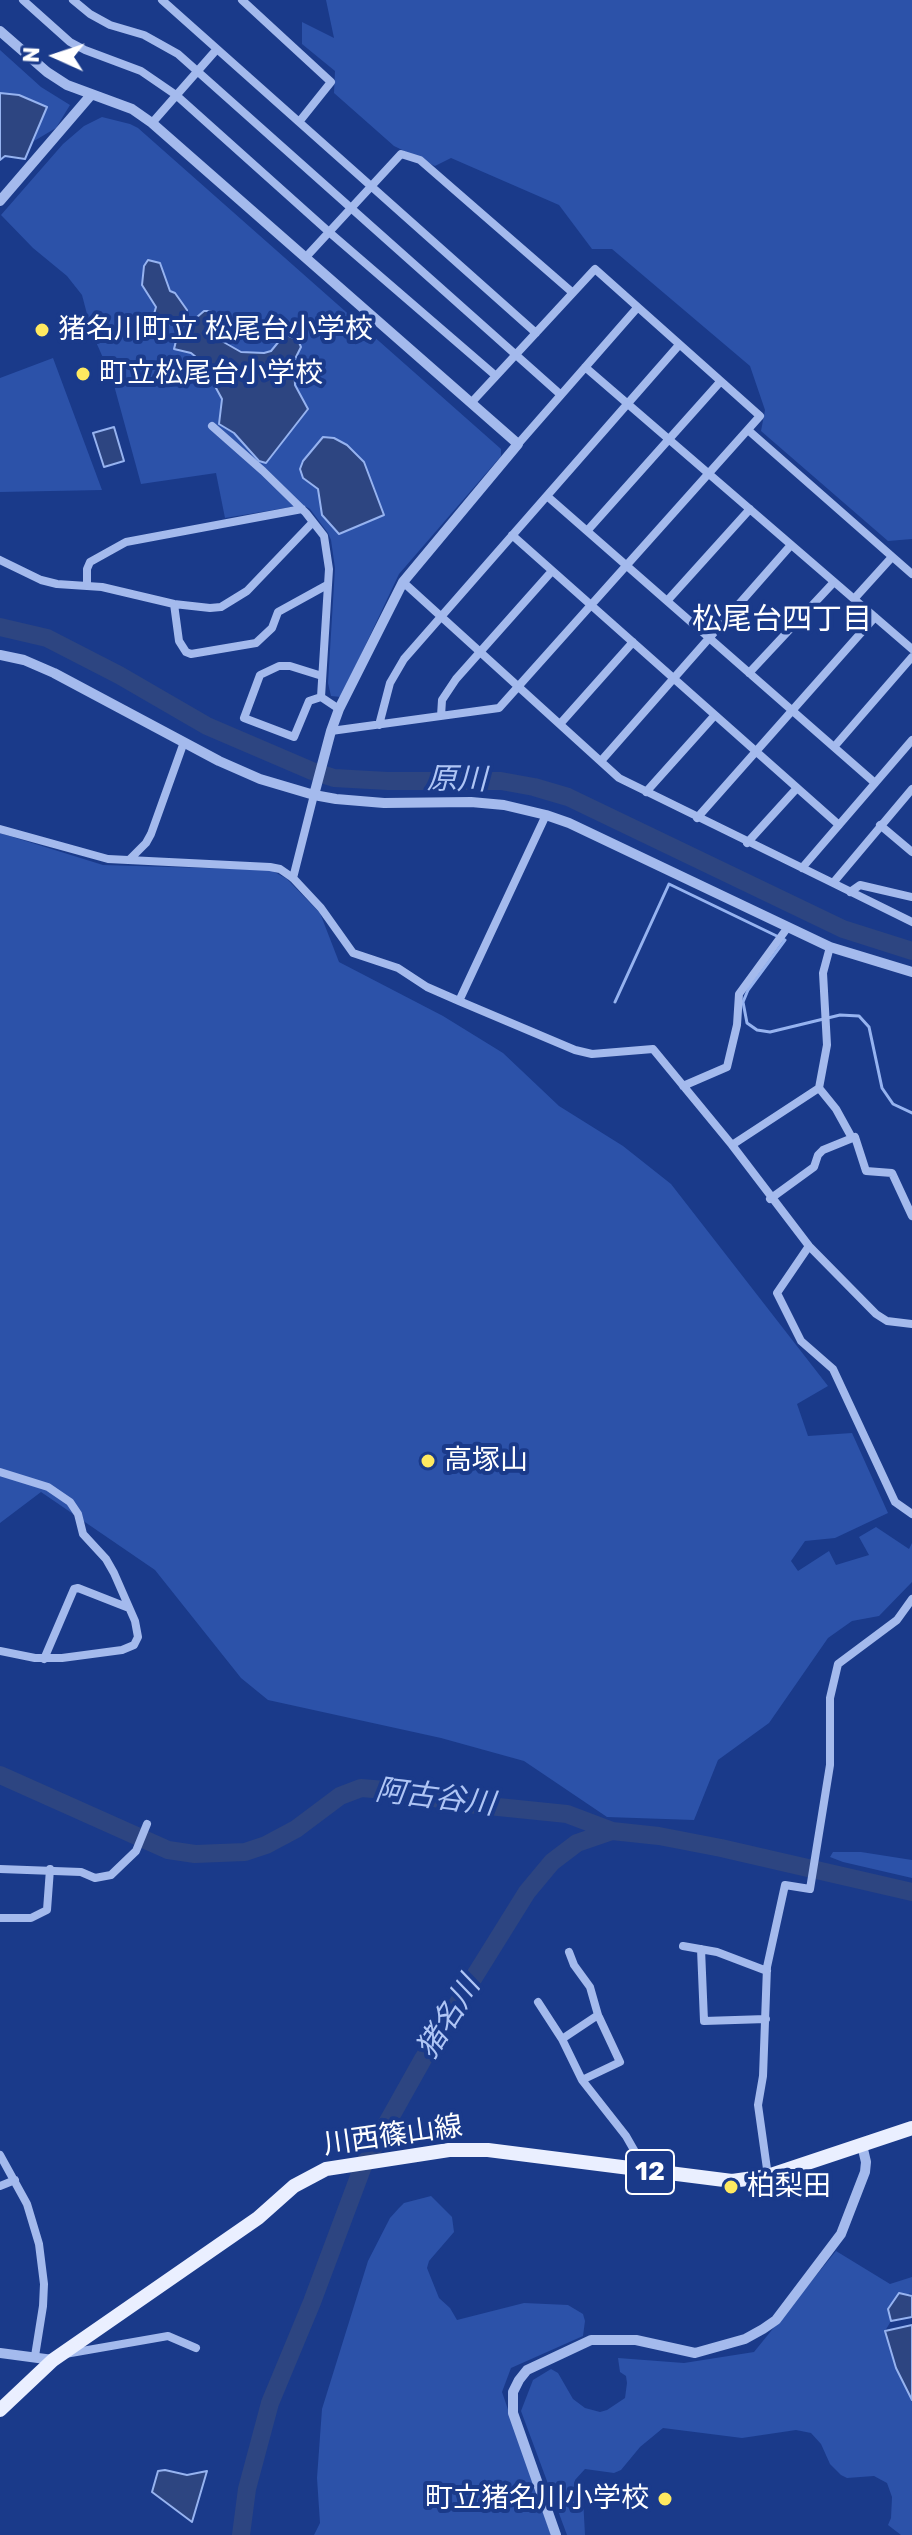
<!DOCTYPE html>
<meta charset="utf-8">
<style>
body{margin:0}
#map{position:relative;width:912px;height:2535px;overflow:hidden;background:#1a3a8a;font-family:Rubik,sans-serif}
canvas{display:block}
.north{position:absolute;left:16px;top:16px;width:80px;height:80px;-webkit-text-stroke:6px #1a3a8a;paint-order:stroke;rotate:273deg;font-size:22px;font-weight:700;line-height:32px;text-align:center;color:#fff}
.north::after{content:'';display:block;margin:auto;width:28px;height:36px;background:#fff;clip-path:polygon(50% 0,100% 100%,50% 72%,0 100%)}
</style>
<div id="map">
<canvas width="912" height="2535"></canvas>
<div class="north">N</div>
</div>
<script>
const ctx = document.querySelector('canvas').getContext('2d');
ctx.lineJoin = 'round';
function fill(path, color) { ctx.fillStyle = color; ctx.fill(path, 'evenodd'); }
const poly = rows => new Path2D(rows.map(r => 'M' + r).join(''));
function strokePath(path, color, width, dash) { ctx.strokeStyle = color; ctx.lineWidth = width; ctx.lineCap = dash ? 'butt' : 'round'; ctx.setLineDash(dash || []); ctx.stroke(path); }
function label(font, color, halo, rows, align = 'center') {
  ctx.font = font + ' Rubik,"Noto Sans JP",sans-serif'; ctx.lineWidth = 8; ctx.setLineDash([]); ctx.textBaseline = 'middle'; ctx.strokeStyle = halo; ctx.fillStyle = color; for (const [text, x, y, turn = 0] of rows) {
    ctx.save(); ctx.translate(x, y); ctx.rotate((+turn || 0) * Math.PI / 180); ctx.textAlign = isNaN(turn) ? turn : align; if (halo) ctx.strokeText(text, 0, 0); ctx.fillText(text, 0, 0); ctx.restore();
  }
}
fill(poly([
 [326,0,912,0,912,539,888,541,761,431,765,410,750,366,612,249,592,249,559,205,451,158,435,166,394,146,334,93,335,71,302,44,302,22,334,38],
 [0,50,41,87,70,105,56,128,34,141,46,107,19,95,0,93],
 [102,117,130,124,138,128,501,449,501,456,495,463,399,574,341,697,331,696,328,683,335,568,331,540,328,533,310,509,303,505,225,518,216,473,141,484,112,378,92,333,82,295,67,276,33,248,1,215,63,144,84,126],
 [53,358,102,490,0,492,0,378],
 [0,833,103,865,271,870,287,879,320,913,339,962,443,1016,503,1053,559,1106,623,1146,671,1184,828,1386,797,1404,808,1436,852,1433,888,1513,835,1538,805,1541,791,1561,798,1571,829,1551,836,1565,869,1555,859,1537,876,1527,909,1549,912,1543,912,1582,879,1616,852,1621,828,1638,769,1723,718,1760,694,1820,607,1817,524,1761,441,1738,268,1700,241,1678,155,1570,41,1492,0,1523],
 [833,1852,861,1852,912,1860,912,1878,843,1862,830,1857],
 [431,2196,452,2217,454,2232,429,2261,427,2268,439,2298,450,2308,457,2320,524,2303,568,2305,583,2314,585,2321,583,2336,511,2368,502,2392,551,2535,314,2535,320,2523,317,2478,322,2409,368,2261,390,2218,399,2208,404,2203],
 [836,2251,890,2284,912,2277,912,2296,910,2293,888,2309,891,2321,885,2331,912,2400,912,2535,901,2535,888,2525,891,2518,892,2497,887,2483,874,2476,847,2478,841,2475,830,2464,821,2444,811,2433,796,2430,742,2438,663,2428,640,2447,621,2470,614,2473,585,2469,575,2480,579,2496,583,2498,585,2535,567,2535,521,2411,533,2380,551,2369,558,2373,573,2399,585,2408,600,2412,607,2410,625,2398,627,2383,626,2376,620,2372,618,2358,684,2363,754,2352]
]), '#2c52a9');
const water = poly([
 [0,93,19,95,47,107,25,159,5,156,0,160,0,93],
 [148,260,160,263,170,291,175,293,187,310,187,315,172,321,159,335,149,332,156,307,142,285,144,266,148,260],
 [204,311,211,311,216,318,220,340,241,352,264,353,271,351,285,334,298,340,301,347,294,361,295,385,308,409,266,463,259,461,234,433,219,424,222,399,210,377,201,373,196,357,191,353,174,349,177,337,185,334,190,323,204,311],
 [114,427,124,461,104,467,93,433,114,427],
 [323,437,334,438,347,445,364,462,384,515,339,534,322,515,318,489,303,478,300,469,303,461,323,437],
 [899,2293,912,2296,912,2317,891,2321,888,2309,899,2293],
 [912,2325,912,2400,896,2368,885,2331,912,2325],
 [165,2470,187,2475,207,2471,192,2522,152,2492,158,2471,165,2470]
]);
fill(water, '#2d4581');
strokePath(water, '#96b3f0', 2);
strokePath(poly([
 [615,1002,669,884,785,940,748,990,743,1002,747,1023,757,1030,770,1032,840,1015,859,1016,869,1027,882,1088,893,1104,912,1113]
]), '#96b3f0', 3);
strokePath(poly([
 [0,627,47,638,119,675,207,726,312,771,334,778,388,781,501,781,534,787,568,797,843,929,912,951],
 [0,1775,168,1850,195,1854,245,1852,266,1845,296,1829,340,1796,361,1788,398,1791,459,1803,567,1814,612,1831],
 [241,2535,247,2489,270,2403,312,2302,363,2166,423,2059,527,1892,552,1862,577,1843,612,1831,659,1836,721,1848,912,1892]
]), '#2d4581', 18);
strokePath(poly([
 [23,0,70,42,85,50,141,71,176,95,329,232,496,376],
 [73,0,90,14,110,25,144,35,178,54,561,395],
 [162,0,536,333],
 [242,0,331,82,299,122],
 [152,123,217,49],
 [306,257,401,154,420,160,573,293],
 [585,367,912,649],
 [212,426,263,471,306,513,324,536,329,569,321,697,339,709],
 [748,430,912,574],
 [518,444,637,308],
 [547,496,875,783],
 [587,531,720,382],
 [512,535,839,825],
 [0,560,41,580,57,584,102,587,174,604,210,608,221,607,247,591,313,522],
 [403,582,619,778,833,883],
 [87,586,87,569,90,562,126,542,302,509],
 [854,599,892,557],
 [667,601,750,509],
 [174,604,179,641,186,652,191,654,256,643,272,628,278,612,327,585],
 [749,673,834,582],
 [321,697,309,701,294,737,244,718,260,675,279,666,290,666,322,676],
 [441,716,442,700,456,679,552,571],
 [560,724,633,642],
 [379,725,390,683,404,659,679,345],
 [331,731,499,708,760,416,595,269,471,403],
 [834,747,912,657],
 [601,761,791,545],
 [912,789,833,883,912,922],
 [646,792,715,715],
 [697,818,875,617],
 [880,825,912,852],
 [0,829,108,859,270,867,280,869,293,878,321,908,353,953,398,968,427,987,459,1001,575,1050,592,1054,653,1049,732,1145],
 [747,843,797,788],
 [129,860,146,843,151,834,184,742],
 [802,868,912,740],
 [293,878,314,795],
 [850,892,860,885,912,897],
 [830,947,823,973,827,1045,819,1088,732,1145,809,1246,876,1314,887,1321,912,1324],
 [459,1001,546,815],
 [683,1086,727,1067,737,1025,739,994,788,927],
 [819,1088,836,1109,852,1138],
 [770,1199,814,1167,818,1155,823,1150,855,1137,866,1171,892,1173,912,1216],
 [809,1246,777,1293,801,1341,833,1369,895,1502,912,1514],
 [0,1472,48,1487,70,1502,78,1514,83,1534,106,1559,114,1573,135,1621,138,1637,134,1645,122,1650,62,1658,35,1658,0,1651],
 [44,1659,74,1589,78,1588,129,1608],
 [0,1869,81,1872,95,1878,111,1875,136,1851,147,1824],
 [0,1918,31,1918,47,1910,50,1869],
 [683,1946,717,1952,767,1971],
 [701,1949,704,2021,766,2019],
 [569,1952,574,1965,590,1987,598,2015,620,2062,582,2080],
 [538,2002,562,2039,582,2080,626,2136,646,2171],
 [562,2039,598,2015],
 [0,2155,27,2204,39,2244,44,2284,43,2306,35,2356],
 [768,2176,758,2105,763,2076,767,1967,785,1885,810,1889,830,1765,830,1698,838,1664,897,1620,912,1599],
 [0,2186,15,2180],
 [65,2354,168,2336,196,2348]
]), '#a4baed', 8);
strokePath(poly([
 [0,31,47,72,67,85,132,109,152,123,518,444,403,582,339,709,331,731,314,795],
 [0,201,91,95],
 [0,655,24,660,54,673,219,761,260,779,314,795,336,799,384,803,471,802,504,805,546,815,569,823,830,947,912,972],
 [0,2353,53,2360],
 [556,2535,513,2413,513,2392,519,2380,527,2370,591,2340,636,2340,695,2353,745,2339,763,2329,776,2320,841,2234,865,2172,866,2162,862,2145]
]), '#a4baed', 10);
strokePath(poly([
 [0,2410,53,2360,258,2218,294,2186,326,2169,449,2150,488,2150,732,2181,768,2176,912,2128]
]), '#eaefff', 14);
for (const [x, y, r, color] of [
 [42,330,8,"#ffe960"],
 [83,374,8,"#ffe960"],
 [428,1461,8,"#ffe960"],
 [731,2187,8,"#ffe960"],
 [665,2499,8,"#ffe960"]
]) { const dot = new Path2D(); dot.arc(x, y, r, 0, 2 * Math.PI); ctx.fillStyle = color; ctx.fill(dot); strokePath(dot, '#1a3a8a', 3); }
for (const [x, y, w] of [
 [650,2172,48]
]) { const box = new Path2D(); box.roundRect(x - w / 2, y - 22, w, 44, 6); ctx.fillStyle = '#1a3a8a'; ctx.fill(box); strokePath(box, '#fff', 2); }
label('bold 26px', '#fff', null, [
 ["12",650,2172]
]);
label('28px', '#fff', '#1a3a8a', [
 ["猪名川町立 松尾台小学校",58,330],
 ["町立松尾台小学校",99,374],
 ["高塚山",444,1461],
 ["柏梨田",747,2187],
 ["町立猪名川小学校",649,2499,"right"]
], 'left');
label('28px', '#fff', '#1a3a8a', [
 ["川西篠山線",393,2136,-8]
]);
label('30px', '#fff', '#1a3a8a', [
 ["松尾台四丁目",782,620]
]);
label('italic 30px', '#afc5f5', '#1a3a8a', [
 ["原川",457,780,1],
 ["阿古谷川",435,1798,7],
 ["猪名川",449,2018,-58]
]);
</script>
